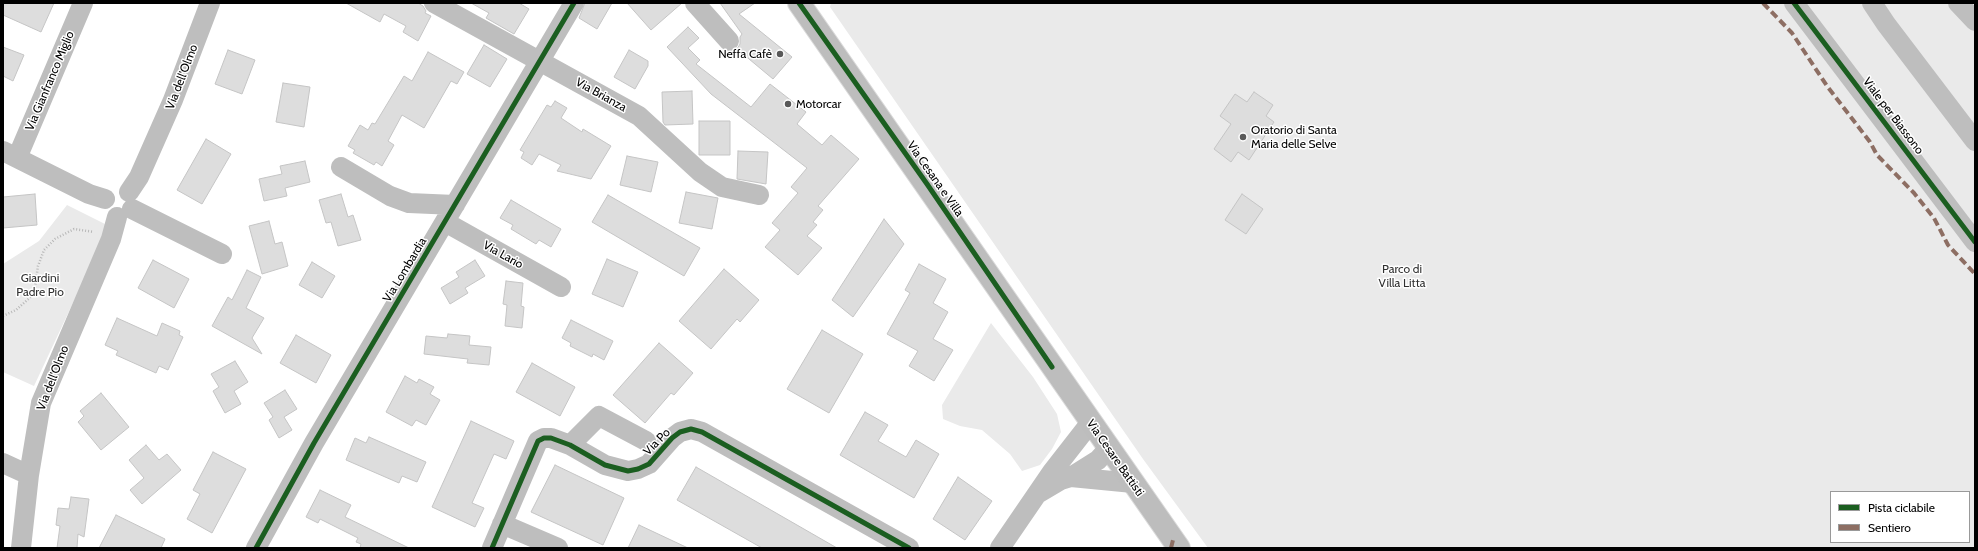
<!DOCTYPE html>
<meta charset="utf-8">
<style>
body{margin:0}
#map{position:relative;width:1978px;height:551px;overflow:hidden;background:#fff;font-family:Cabin,sans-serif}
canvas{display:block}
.frame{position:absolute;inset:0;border:4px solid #000;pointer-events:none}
.legend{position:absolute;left:1830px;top:491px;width:140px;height:52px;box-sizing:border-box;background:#fff;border:1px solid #999;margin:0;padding:5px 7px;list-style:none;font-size:12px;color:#000}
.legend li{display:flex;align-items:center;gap:8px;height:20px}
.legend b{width:20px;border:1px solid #999}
</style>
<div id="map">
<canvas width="1978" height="551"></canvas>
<div class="frame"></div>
<ul class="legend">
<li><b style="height:5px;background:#1b5e20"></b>Pista ciclabile</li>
<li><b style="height:5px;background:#8d6e63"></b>Sentiero</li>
</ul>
</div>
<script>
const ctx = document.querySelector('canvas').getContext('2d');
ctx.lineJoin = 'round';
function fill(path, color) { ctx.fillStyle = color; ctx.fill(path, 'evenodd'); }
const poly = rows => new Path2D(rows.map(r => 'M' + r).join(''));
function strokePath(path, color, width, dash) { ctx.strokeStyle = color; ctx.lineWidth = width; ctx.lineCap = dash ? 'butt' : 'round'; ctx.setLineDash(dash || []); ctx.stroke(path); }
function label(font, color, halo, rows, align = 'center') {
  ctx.font = font + ' Cabin,sans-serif'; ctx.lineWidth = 3; ctx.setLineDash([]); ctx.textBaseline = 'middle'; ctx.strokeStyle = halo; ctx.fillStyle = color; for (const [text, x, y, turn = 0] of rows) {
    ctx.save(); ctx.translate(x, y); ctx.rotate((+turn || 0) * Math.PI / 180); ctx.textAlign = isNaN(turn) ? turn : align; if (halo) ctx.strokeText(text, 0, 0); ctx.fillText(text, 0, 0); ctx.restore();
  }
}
fill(poly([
 [831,3,1975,3,1975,548,1208,548,1143,459,830,7],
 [1831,492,1969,492,1969,542,1831,542],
 [67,205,109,226,34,386,3,372,3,264,39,241],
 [991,323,1033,377,1057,414,1061,432,1052,449,1040,465,1022,471,1010,454,982,430,960,426,943,419,942,405]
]), '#eaeaea');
const building = poly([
 [3,3,54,3,41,32,3,15,3,3],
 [346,3,418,3,423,6,426,11,425,13,431,16,418,41,403,32,406,26,384,14,380,22,346,3],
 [471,3,519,3,529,9,514,34,486,18,489,13,471,3],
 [585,3,612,3,597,29,579,18,585,3],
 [627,3,682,3,651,30,627,3],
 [720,3,755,3,739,14,792,57,773,79,737,49,740,44,740,37,742,34,720,3],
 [688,27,699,38,688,48,700,60,696,64,751,107,770,84,806,112,797,124,822,145,831,135,859,159,818,206,823,210,813,222,817,225,807,236,822,248,798,275,765,247,780,230,772,223,798,193,791,187,807,168,711,94,667,47,688,27],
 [484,45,507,59,490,87,467,74,484,45],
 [3,47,24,55,13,81,3,76,3,47],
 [228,50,255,60,242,94,215,84,228,50],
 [629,50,648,61,648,66,635,89,614,77,629,50],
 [428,52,464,72,457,84,451,81,424,128,402,115,388,141,394,145,382,166,376,162,374,165,353,153,355,150,348,146,360,125,368,130,372,123,375,124,404,76,412,81,428,52],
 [283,83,310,87,304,127,276,122,283,83],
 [692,91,693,124,665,125,663,122,662,92,692,91],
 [1254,92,1273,105,1266,116,1274,122,1249,160,1238,152,1231,162,1214,149,1231,124,1220,116,1235,94,1247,102,1254,92],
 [555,101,567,108,561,118,582,132,583,129,611,146,591,179,557,171,561,165,539,154,532,165,521,158,524,152,520,150,547,105,551,107,555,101],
 [699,121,730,121,730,155,699,155,699,121],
 [206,139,231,154,202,204,177,190,206,139],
 [738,151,768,152,766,184,737,179,738,151],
 [627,156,658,162,651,192,620,185,627,156],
 [305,161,310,182,285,188,287,196,264,201,259,179,282,174,280,166,305,161],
 [686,192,718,198,712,229,679,223,686,192],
 [35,194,37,225,3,228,3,197,35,194],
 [341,194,348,217,353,215,361,240,338,246,331,222,326,223,319,200,341,194],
 [1242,194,1263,209,1246,234,1225,220,1242,194],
 [608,195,700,248,684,276,592,222,608,195],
 [511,200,561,229,551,247,539,240,536,244,511,229,513,225,500,218,511,200],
 [884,219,904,244,853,317,832,300,884,219],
 [269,221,275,244,282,242,288,266,262,274,249,226,269,221],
 [607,259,638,272,623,307,592,294,607,259],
 [153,260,189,279,174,308,138,288,153,260],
 [475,260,485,276,465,288,468,293,450,304,441,288,459,277,456,272,475,260],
 [312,262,335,276,322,298,299,285,312,262],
 [919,264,946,279,933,303,948,312,933,339,953,350,934,381,909,366,918,351,887,334,910,293,905,290,919,264],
 [724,269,759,300,740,322,737,319,711,349,679,321,724,269],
 [247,270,261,277,246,308,264,318,252,338,262,354,212,326,228,297,232,300,247,270],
 [506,281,523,283,521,306,524,307,522,328,505,326,507,305,503,304,506,281],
 [117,318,157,336,162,323,180,331,179,335,183,337,168,370,159,366,156,373,116,355,118,351,105,345,117,318],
 [571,320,613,341,604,360,593,354,592,357,570,346,571,343,562,338,571,320],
 [822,330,863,354,829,413,787,389,822,330],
 [448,334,470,336,469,345,491,347,489,365,467,363,468,359,424,354,426,336,447,338,448,334],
 [296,335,331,355,316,383,280,363,296,335],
 [659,343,693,373,674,395,671,393,645,423,613,395,659,343],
 [235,361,248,382,234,391,241,404,225,413,213,391,219,387,211,374,235,361],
 [532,363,575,387,560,416,516,392,532,363],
 [405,376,417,383,419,379,434,387,430,394,440,400,426,425,416,420,412,426,386,412,405,376],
 [285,390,297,409,284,417,292,430,279,438,269,420,273,417,264,403,285,390],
 [101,393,129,427,101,450,78,422,84,416,80,411,101,393],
 [865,412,888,425,878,441,906,457,916,440,939,454,914,498,840,455,865,412],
 [471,421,514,441,506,459,494,454,472,503,484,508,475,527,432,507,471,421],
 [369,437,426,462,417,482,402,476,399,483,346,460,355,438,366,443,369,437],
 [146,445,159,460,167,454,181,470,142,504,130,490,144,478,129,460,146,445],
 [213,452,246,469,212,533,187,519,200,494,193,490,213,452],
 [555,465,624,498,603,545,531,512,555,465],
 [696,467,837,548,762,548,677,500,696,467],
 [958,477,992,501,965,540,933,519,958,477],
 [320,490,351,505,345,517,409,548,360,548,361,544,356,542,358,538,320,519,318,523,306,517,320,490],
 [71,497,89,499,84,537,78,534,77,548,57,548,60,526,56,525,58,508,69,509,71,497],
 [116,515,165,539,161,548,99,548,116,515],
 [639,525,688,548,628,548,639,525]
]);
fill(building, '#ddd');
strokePath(building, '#c5c5c5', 1);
const major = poly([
 [799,3,1179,548]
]);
strokePath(major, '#dbdbdb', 24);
strokePath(poly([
 [3,316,16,310,34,294,38,266,44,250,55,239,74,229,94,232]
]), '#b8b8b8', 2.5, [1, 2]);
strokePath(poly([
 [434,3,639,116,700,172,722,187,759,195],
 [695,3,729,41],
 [1794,3,1975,242],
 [1872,3,1886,24,1975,141],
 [1958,3,1975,21],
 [3,151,89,194,105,199],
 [17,158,83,3],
 [341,167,390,196,409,203,455,205],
 [129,192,139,177,173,100,210,3],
 [132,209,222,254],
 [445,222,561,287],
 [570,445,599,416,646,441],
 [3,463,29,475],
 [1071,477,1098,460,1109,448],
 [1039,493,1061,480,1071,477,1133,483],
 [502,524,558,548],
 [21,548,29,475,41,403,111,239,117,217],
 [256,548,314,443,574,3],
 [492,548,538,441,544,438,551,438,570,445,605,465,628,471,638,469,649,464,672,438,680,432,691,429,702,432,909,548],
 [1000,548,1052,472,1091,422]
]), '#bebebe', 20);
strokePath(major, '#bdbdbd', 22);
strokePath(poly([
 [1763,3,1792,33,1827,86,1870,142,1877,155,1914,193,1934,218,1948,245,1975,274],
 [1171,548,1173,540]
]), '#8d6e63', 4, [8, 4]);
strokePath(poly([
 [799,3,927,184,1052,367],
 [1794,3,1975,242],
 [256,548,314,443,574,3],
 [492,548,538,441,544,438,551,438,570,445,605,465,628,471,638,469,649,464,672,438,680,432,691,429,702,432,909,548]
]), '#1b5e20', 5);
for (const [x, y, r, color] of [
 [780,54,4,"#595959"],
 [788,104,4,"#595959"],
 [1243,137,4,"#595959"]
]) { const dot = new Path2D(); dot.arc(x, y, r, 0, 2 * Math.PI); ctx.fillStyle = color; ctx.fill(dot); strokePath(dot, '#fff', 1.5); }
label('12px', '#000', '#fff', [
 ["Neffa Cafè",772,54,"right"],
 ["Motorcar",796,104],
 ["Oratorio di Santa",1251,130],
 ["Maria delle Selve",1251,144]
], 'left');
label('12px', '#000', '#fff', [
 ["Via dell'Olmo",182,77,-69],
 ["Via Gianfranco Miglio",50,81,-67],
 ["Via Brianza",601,95,29],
 ["Viale per Biassono",1893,116,53],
 ["Via Cesana e Villa",935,179,55],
 ["Via Lario",503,255,29],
 ["Via Lombardia",405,270,-59],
 ["Via dell'Olmo",53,378,-69],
 ["Via Po",657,442,-46],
 ["Via Cesare Battisti",1115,458,55]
]);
label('12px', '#303030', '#fff', [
 ["Parco di",1402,269],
 ["Villa Litta",1402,283],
 ["Giardini",40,278],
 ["Padre Pio",40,292]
]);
</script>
